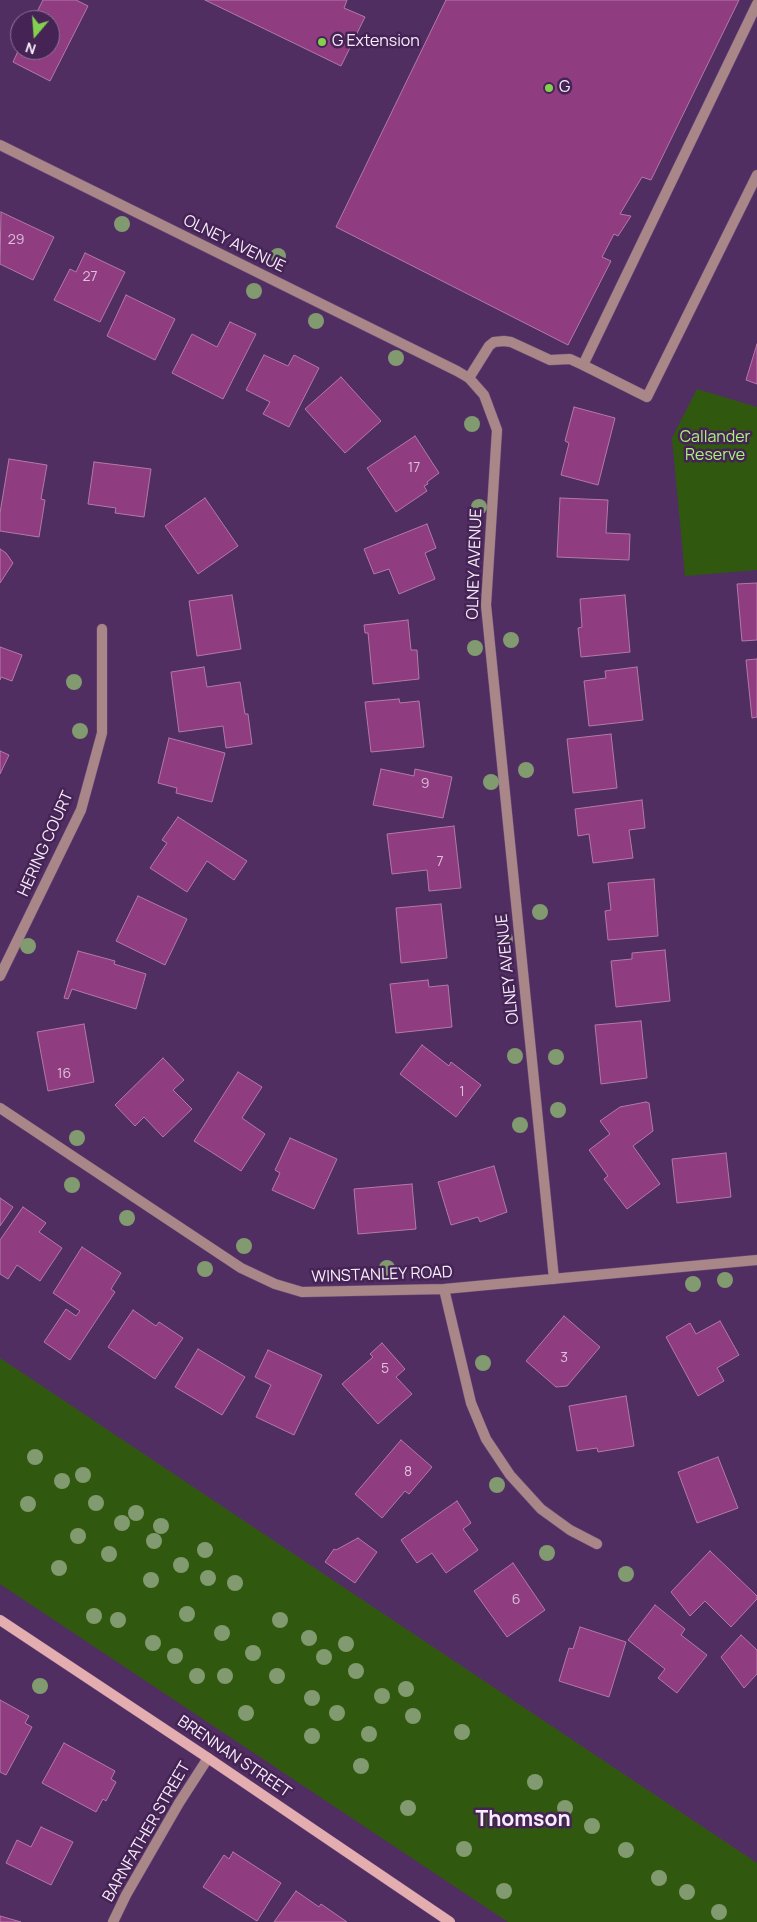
<!DOCTYPE html>
<style>
body{margin:0}
#map{position:relative;width:757px;height:1922px;overflow:hidden;background:#512e61;font-family:Manrope,sans-serif}
canvas{display:block}
.north{position:absolute;left:10px;top:10px;width:50px;height:50px;box-sizing:border-box;background:#462355;border:1px solid #8d7497;border-radius:50%;rotate:198deg;font-size:14px;font-weight:700;line-height:20px;text-align:center;color:#f7eefb}
.north::after{content:'';display:block;margin:auto;width:18px;height:22px;background:#83d04e;clip-path:polygon(50% 0,100% 100%,50% 72%,0 100%)}
</style>
<div id="map">
<canvas width="757" height="1922"></canvas>
<div class="north">N</div>
</div>
<script>
const ctx = document.querySelector('canvas').getContext('2d');
ctx.lineJoin = 'round';
function fill(path, color) { ctx.fillStyle = color; ctx.fill(path, 'evenodd'); }
const poly = rows => new Path2D(rows.map(r => 'M' + r).join(''));
function strokePath(path, color, width, dash) { ctx.strokeStyle = color; ctx.lineWidth = width; ctx.lineCap = dash ? 'butt' : 'round'; ctx.setLineDash(dash || []); ctx.stroke(path); }
function label(font, color, halo, rows, align = 'center') {
  ctx.font = font + ' Manrope,sans-serif'; ctx.lineWidth = 5; ctx.setLineDash([]); ctx.textBaseline = 'middle'; ctx.strokeStyle = halo; ctx.fillStyle = color; for (const [text, x, y, turn = 0] of rows) {
    ctx.save(); ctx.translate(x, y); ctx.rotate((+turn || 0) * Math.PI / 180); ctx.textAlign = isNaN(turn) ? turn : align; if (halo) ctx.strokeText(text, 0, 0); ctx.fillText(text, 0, 0); ctx.restore();
  }
}
fill(poly([
 [697,389,757,407,757,570,685,576,672,438],
 [0,1358,757,1863,757,1922,508,1922,0,1584]
]), '#30590f');
const building = poly([
 [43,0,76,0,88,6,50,81,13,62,20,47,20,50,50,50,50,20,33,20,43,0],
 [205,0,347,0,344,8,365,17,341,66,205,0],
 [446,0,739,0,651,180,642,177,620,214,631,216,618,236,614,234,602,257,611,261,568,345,336,227,446,0],
 [1,212,54,237,33,280,0,264,1,212],
 [85,253,125,272,100,322,54,300,70,269,76,272,85,253],
 [126,295,175,319,155,360,107,336,126,295],
 [230,322,256,334,223,399,172,373,192,334,217,347,230,322],
 [757,344,757,384,746,380,757,344],
 [264,355,288,366,294,355,319,368,289,427,263,414,270,402,246,390,264,355],
 [341,377,381,421,345,453,305,409,341,377],
 [574,407,615,418,598,485,561,475,569,443,565,441,574,407],
 [415,436,439,473,427,482,428,484,424,486,427,491,396,512,367,468,415,436],
 [9,459,47,465,41,499,45,500,39,537,0,531,0,513,9,459],
 [94,462,151,469,144,517,115,513,116,508,88,504,94,462],
 [205,498,238,546,198,574,165,526,205,498],
 [560,498,608,500,606,533,630,534,629,560,557,557,560,498],
 [427,524,436,548,425,553,435,579,399,594,389,569,374,574,364,549,427,524],
 [0,549,6,553,13,563,0,583,0,549],
 [757,583,757,640,742,641,737,584,757,583],
 [232,595,241,649,197,656,189,601,232,595],
 [625,595,630,652,581,657,578,628,582,627,580,599,625,595],
 [408,620,411,650,417,650,419,679,373,684,368,633,365,633,364,625,408,620],
 [0,647,22,655,12,681,1,677,0,680,0,647],
 [757,659,757,717,752,718,746,660,757,659],
 [204,667,207,687,240,682,245,714,248,714,252,744,226,748,223,726,179,732,171,672,204,667],
 [637,667,643,720,589,726,584,681,606,678,605,671,637,667],
 [399,699,400,703,419,701,424,747,371,752,365,702,399,699],
 [611,734,617,788,573,793,567,739,611,734],
 [169,738,225,753,212,802,176,793,177,788,158,783,169,738],
 [0,751,9,755,0,774,0,751],
 [381,769,414,776,415,769,452,777,443,818,373,805,381,769],
 [642,800,645,828,629,830,633,858,593,863,589,834,578,836,575,809,642,800],
 [178,817,247,861,234,880,207,861,187,892,150,868,167,843,162,840,178,817],
 [454,826,461,888,429,891,427,870,392,874,387,834,454,826],
 [654,879,658,936,608,940,605,911,611,910,608,883,654,879],
 [138,896,187,919,165,965,116,941,138,896],
 [441,904,447,958,401,963,396,908,441,904],
 [665,950,670,1001,616,1007,611,961,632,959,632,953,665,950],
 [78,951,115,961,114,964,146,974,136,1009,72,989,68,999,64,998,78,951],
 [428,980,429,987,448,985,452,1027,396,1033,390,984,428,980],
 [641,1021,647,1078,601,1084,595,1025,641,1021],
 [84,1024,94,1082,48,1091,37,1032,84,1024],
 [422,1045,449,1066,451,1062,481,1085,456,1117,400,1074,422,1045],
 [163,1058,184,1080,173,1090,192,1109,163,1137,144,1117,135,1126,115,1105,163,1058],
 [238,1072,262,1087,242,1118,265,1134,241,1171,194,1141,238,1072],
 [646,1102,649,1103,653,1131,633,1146,660,1184,627,1209,604,1179,608,1176,589,1150,610,1134,600,1121,620,1107,646,1102],
 [290,1138,337,1159,314,1209,272,1190,280,1173,275,1170,290,1138],
 [726,1153,731,1197,677,1203,672,1159,726,1153],
 [494,1166,507,1212,480,1222,478,1217,451,1225,438,1182,494,1166],
 [412,1184,416,1229,358,1234,354,1189,412,1184],
 [0,1198,13,1207,0,1226,0,1198],
 [23,1207,46,1223,39,1232,62,1248,40,1281,17,1265,8,1279,0,1274,0,1240,23,1207],
 [82,1247,121,1273,111,1289,115,1292,70,1360,44,1342,66,1309,76,1316,80,1311,53,1293,82,1247],
 [133,1310,156,1326,159,1322,183,1338,155,1379,108,1347,133,1310],
 [564,1316,600,1347,567,1386,556,1387,526,1361,564,1316],
 [720,1321,739,1355,717,1368,724,1381,698,1396,666,1337,690,1323,696,1334,720,1321],
 [382,1343,405,1369,396,1377,412,1394,378,1424,342,1384,373,1357,370,1354,382,1343],
 [198,1349,245,1377,222,1415,175,1387,198,1349],
 [268,1350,322,1375,294,1435,256,1417,271,1385,255,1377,268,1350],
 [626,1396,634,1446,598,1452,597,1448,577,1451,569,1406,626,1396],
 [401,1440,432,1467,409,1494,405,1491,382,1518,355,1494,401,1440],
 [718,1457,738,1508,697,1523,678,1472,718,1457],
 [457,1501,471,1523,463,1529,478,1550,446,1573,432,1553,417,1563,401,1540,457,1501],
 [358,1538,377,1552,355,1583,325,1562,334,1549,336,1550,358,1538],
 [710,1551,757,1596,757,1599,731,1627,705,1601,690,1616,671,1592,710,1551],
 [513,1563,545,1610,507,1637,474,1591,513,1563],
 [655,1605,685,1629,681,1635,707,1655,677,1693,658,1678,665,1669,628,1640,655,1605],
 [580,1627,626,1642,609,1697,559,1681,569,1648,573,1649,580,1627],
 [741,1635,757,1650,757,1674,744,1688,721,1657,741,1635],
 [0,1700,29,1716,25,1723,32,1727,6,1775,0,1772,0,1700],
 [64,1743,115,1771,111,1779,116,1782,106,1801,103,1799,96,1812,42,1783,64,1743],
 [41,1827,73,1842,51,1885,6,1863,17,1840,31,1847,41,1827],
 [233,1852,281,1883,257,1921,203,1887,224,1855,229,1859,233,1852],
 [296,1891,319,1907,321,1904,347,1922,274,1922,296,1891],
 [0,1916,21,1922,0,1922,0,1916]
]);
fill(building, '#8f3c80');
strokePath(building, '#b379a6', 1);
const service = poly([
 [757,4,583,365,647,397,757,175],
 [469,378,489,346,494,342,504,341,511,342,550,360,570,359,583,365]
]);
const minor = poly([
 [0,145,457,371,469,378,484,395,497,430,486,605,554,1279],
 [0,976,81,810,102,733,102,629],
 [0,1108,241,1268,275,1284,302,1292,444,1289,757,1260],
 [444,1289,471,1403,486,1439,510,1475,541,1509,570,1530,597,1544],
 [113,1922,126,1895,179,1803,208,1758]
]);
const secondary = poly([
 [0,1620,208,1758,450,1922]
]);
strokePath(service, '#6c4d7a', 11);
strokePath(minor, '#6c4d7a', 11);
strokePath(secondary, '#6c4d7a', 11);
strokePath(service, '#a98788', 10);
strokePath(minor, '#a98788', 10);
strokePath(secondary, '#e4aeb1', 10);
ctx.fillStyle = '#819a6f';
for (const [x, y] of [
 [122,224],
 [278,256],
 [254,291],
 [316,321],
 [396,358],
 [472,424],
 [479,507],
 [511,640],
 [475,648],
 [74,682],
 [80,731],
 [526,770],
 [491,782],
 [540,912],
 [505,939],
 [28,946],
 [515,1056],
 [556,1057],
 [558,1110],
 [520,1125],
 [77,1138],
 [72,1185],
 [127,1218],
 [244,1246],
 [387,1268],
 [205,1269],
 [725,1280],
 [693,1284],
 [483,1363],
 [35,1457],
 [83,1475],
 [62,1481],
 [497,1485],
 [96,1503],
 [28,1504],
 [136,1513],
 [122,1523],
 [161,1526],
 [78,1536],
 [154,1541],
 [205,1550],
 [547,1553],
 [109,1554],
 [181,1565],
 [59,1568],
 [626,1574],
 [208,1578],
 [151,1580],
 [235,1583],
 [187,1614],
 [94,1616],
 [118,1620],
 [280,1620],
 [222,1633],
 [309,1638],
 [153,1643],
 [346,1644],
 [253,1653],
 [175,1656],
 [324,1657],
 [356,1671],
 [197,1676],
 [225,1676],
 [277,1676],
 [40,1686],
 [406,1689],
 [382,1696],
 [312,1698],
 [246,1713],
 [337,1713],
 [413,1716],
 [462,1732],
 [369,1734],
 [312,1736],
 [361,1766],
 [535,1782],
 [408,1808],
 [565,1808],
 [592,1826],
 [464,1849],
 [626,1850],
 [659,1878],
 [504,1891],
 [687,1892],
 [719,1912]
]) { ctx.beginPath(); ctx.arc(x, y, 8, 0, 2 * Math.PI); ctx.fill(); }
for (const [x, y, r, color] of [
 [322,42,5,"#83d04e"],
 [549,88,5,"#83d04e"]
]) { const dot = new Path2D(); dot.arc(x, y, r, 0, 2 * Math.PI); ctx.fillStyle = color; ctx.fill(dot); strokePath(dot, '#462355', 2); }
label('14px', '#ddc2dc', null, [
 ["29",16,240],
 ["27",90,277],
 ["17",414,468],
 ["9",425,784],
 ["7",440,862],
 ["16",64,1074],
 ["1",462,1092],
 ["3",564,1358],
 ["5",385,1369],
 ["8",408,1472],
 ["6",516,1600]
]);
label('16px', '#f7eefb', '#462355', [
 ["G Extension",332,42],
 ["G",559,88]
], 'left');
label('16px', '#f7eefb', '#462355', [
 ["OLNEY AVENUE",234,244,26],
 ["OLNEY AVENUE",475,564,-88],
 ["HERING COURT",46,844,-66],
 ["OLNEY AVENUE",508,969,-96],
 ["WINSTANLEY ROAD",382,1275,-2],
 ["BRENNAN STREET",234,1757,34],
 ["BARNFATHER STREET",147,1832,-60]
]);
label('16px', '#a9f37a', '#462355', [
 ["Callander",715,438],
 ["Reserve",715,456]
]);
label('bold 21px', '#f7eefb', '#462355', [
 ["Thomson",523,1820]
]);
</script>
